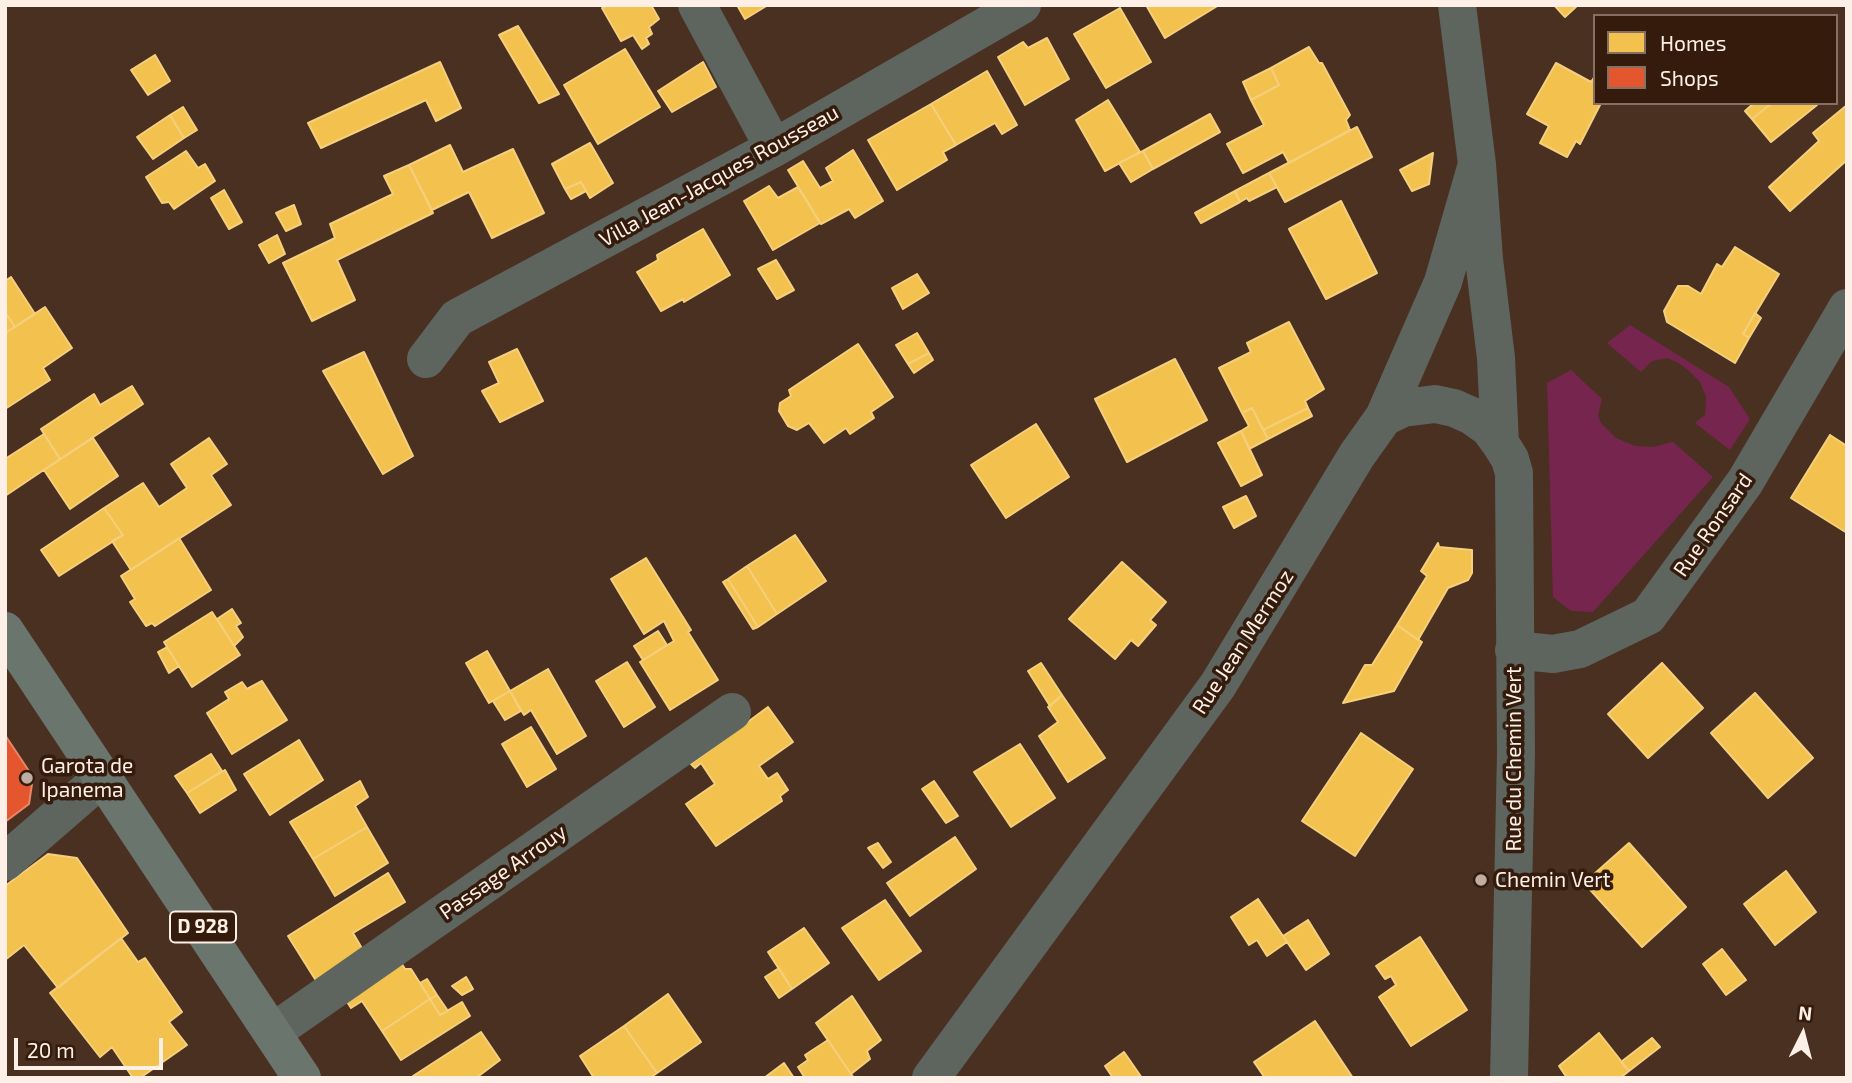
<!DOCTYPE html>
<style>
body{margin:0}
#map{position:relative;width:1852px;height:1083px;overflow:hidden;background:#493021;font-family:"Exo 2",sans-serif}
canvas{display:block}
.frame{position:absolute;inset:0;border:7px solid #feefe7;pointer-events:none}
.legend{position:absolute;left:1593px;top:14px;width:245px;height:91px;box-sizing:border-box;background:#341b0b;border:2px solid #857063;margin:0;padding:9px 12px;list-style:none;font-size:21px;color:#feefe7}
.legend li{display:flex;align-items:center;gap:14px;height:35px}
.legend b{width:35px;border:2px solid #857063}
.north{position:absolute;left:1768px;top:999px;width:70px;height:70px;-webkit-text-stroke:5px #341b0b;paint-order:stroke;rotate:6deg;font-size:19px;font-weight:700;line-height:28px;text-align:center;color:#feefe7}
.north::after{content:'';display:block;margin:auto;width:24px;height:32px;background:#feefe7;clip-path:polygon(50% 0,100% 100%,50% 72%,0 100%)}
.scale{position:absolute;left:14px;top:1038px;width:149px;height:32px;box-sizing:border-box;border:4px solid #feefe7;border-top:0;padding-left:9px;font-size:21px;line-height:24px;white-space:nowrap;color:#feefe7;-webkit-text-stroke:5px #341b0b;paint-order:stroke}
</style>
<div id="map">
<canvas width="1852" height="1083"></canvas>
<div class="frame"></div>
<ul class="legend">
<li><b style="height:19px;background:#f2c14e"></b>Homes</li>
<li><b style="height:19px;background:#e4572e"></b>Shops</li>
</ul>
<div class="north">N</div>
<div class="scale">20 m</div>
</div>
<script>
const ctx = document.querySelector('canvas').getContext('2d');
ctx.lineJoin = 'round';
function fill(path, color) { ctx.fillStyle = color; ctx.fill(path, 'evenodd'); }
const poly = rows => new Path2D(rows.map(r => 'M' + r).join(''));
function strokePath(path, color, width, dash) { ctx.strokeStyle = color; ctx.lineWidth = width; ctx.lineCap = dash ? 'butt' : 'round'; ctx.setLineDash(dash || []); ctx.stroke(path); }
function label(font, color, halo, rows, align = 'center') {
  ctx.font = font + ' "Exo 2",sans-serif'; ctx.lineWidth = 7; ctx.setLineDash([]); ctx.textBaseline = 'middle'; ctx.strokeStyle = halo; ctx.fillStyle = color; for (const [text, x, y, turn = 0] of rows) {
    ctx.save(); ctx.translate(x, y); ctx.rotate((+turn || 0) * Math.PI / 180); ctx.textAlign = isNaN(turn) ? turn : align; if (halo) ctx.strokeText(text, 0, 0); ctx.fillText(text, 0, 0); ctx.restore();
  }
}
fill(poly([
 [1630,325,1729,387,1750,419,1730,450,1695,423,1705,415,1706,397,1700,382,1688,370,1677,362,1667,358,1652,361,1641,372,1607,343],
 [1571,370,1602,399,1598,415,1601,423,1616,438,1635,446,1653,447,1673,442,1713,477,1593,612,1571,611,1553,597,1547,383]
]), '#76264e');
const homes = poly([
 [608,5,651,5,659,19,649,27,652,34,646,38,649,44,642,49,633,35,621,41,602,8,608,5],
 [737,5,768,5,745,19,737,5],
 [1146,5,1219,5,1165,38,1146,5],
 [1554,5,1578,5,1565,17,1554,5],
 [1120,8,1151,62,1106,88,1074,34,1120,8],
 [518,26,559,94,539,103,499,35,518,26],
 [1047,38,1069,79,1025,105,998,57,1023,42,1028,48,1047,38],
 [1309,47,1319,63,1322,63,1350,115,1346,120,1350,130,1289,163,1283,152,1243,173,1227,144,1264,125,1251,100,1279,85,1271,68,1309,47],
 [625,49,660,107,598,144,564,85,625,49],
 [155,55,170,81,148,95,131,70,155,55],
 [440,62,461,108,436,121,426,100,321,148,308,123,440,62],
 [703,62,716,87,672,112,658,91,703,62],
 [1556,63,1591,82,1595,76,1595,103,1601,103,1580,144,1576,141,1567,157,1540,143,1549,126,1527,114,1556,63],
 [1271,68,1279,85,1251,100,1243,82,1271,68],
 [987,71,1017,125,1002,134,995,123,956,145,931,104,987,71],
 [1108,100,1140,152,1105,171,1076,120,1108,100],
 [1754,103,1772,103,1752,119,1745,111,1754,103],
 [1772,103,1816,103,1817,105,1771,142,1752,119,1772,103],
 [931,104,956,145,943,152,947,160,897,190,868,140,931,104],
 [1847,105,1847,160,1790,211,1769,187,1819,141,1813,133,1847,105],
 [183,107,197,130,184,138,170,115,183,107],
 [1210,114,1220,132,1153,169,1143,151,1210,114],
 [170,115,184,138,153,159,137,137,170,115],
 [1357,127,1372,157,1285,202,1269,173,1357,127],
 [590,143,613,183,590,198,581,182,565,189,552,164,590,143],
 [450,145,463,172,513,149,544,213,492,238,469,192,432,210,409,165,450,145],
 [853,150,883,201,855,218,849,209,821,224,788,170,803,161,820,188,833,181,826,168,853,150],
 [186,151,198,168,205,164,215,181,174,209,169,202,162,203,146,177,186,151],
 [1143,151,1153,169,1131,182,1119,163,1143,151],
 [1433,153,1429,184,1412,191,1400,170,1433,153],
 [409,165,433,213,337,260,355,300,312,321,283,263,335,238,330,224,393,194,384,176,409,165],
 [1269,173,1277,187,1249,201,1247,198,1240,202,1235,191,1269,173],
 [581,182,586,191,571,199,565,189,581,182],
 [769,186,778,198,798,187,820,223,773,250,744,201,769,186],
 [224,190,242,222,229,229,211,198,224,190],
 [1235,191,1240,202,1201,223,1195,213,1235,191],
 [1341,201,1377,273,1326,299,1289,229,1341,201],
 [294,205,301,224,286,231,276,213,294,205],
 [703,229,730,275,684,302,683,299,661,311,637,272,658,260,657,255,703,229],
 [277,235,285,254,269,263,259,245,277,235],
 [1735,247,1779,274,1743,334,1749,338,1735,363,1667,322,1664,311,1678,286,1688,286,1701,294,1717,264,1722,267,1735,247],
 [776,260,794,290,777,299,758,269,776,260],
 [917,274,929,293,903,309,892,288,917,274],
 [11,277,35,314,15,327,5,312,5,281,11,277],
 [45,307,72,348,43,368,50,380,5,409,5,333,45,307],
 [5,312,15,327,5,333,5,312],
 [1755,313,1761,318,1749,338,1743,334,1755,313],
 [1289,322,1324,389,1305,401,1308,408,1263,430,1252,408,1242,413,1219,368,1251,352,1247,343,1289,322],
 [917,333,929,353,908,364,896,345,917,333],
 [858,344,893,397,871,412,874,418,850,434,846,428,824,443,809,423,797,430,788,426,779,411,780,403,791,396,789,390,858,344],
 [517,349,543,401,500,422,482,391,499,383,489,362,517,349],
 [364,352,413,456,383,474,323,371,364,352],
 [929,353,933,360,914,373,908,364,929,353],
 [1175,359,1207,420,1127,462,1095,399,1175,359],
 [132,386,143,404,60,459,41,429,94,394,100,405,132,386],
 [1252,408,1268,439,1249,449,1241,431,1249,426,1242,413,1252,408],
 [1308,408,1312,416,1268,439,1263,430,1308,408],
 [1036,424,1069,477,1006,518,971,465,1036,424],
 [1241,431,1262,475,1241,486,1218,443,1241,431],
 [44,434,60,459,5,496,5,459,44,434],
 [1830,435,1847,446,1847,533,1791,498,1830,435],
 [93,438,118,476,70,509,44,470,93,438],
 [209,438,227,464,211,475,231,505,131,570,112,541,123,535,104,508,143,483,159,507,187,488,171,464,209,438],
 [1246,496,1256,516,1234,528,1223,507,1246,496],
 [104,508,123,535,59,576,41,550,104,508],
 [795,535,826,581,777,614,747,566,795,535],
 [179,538,211,590,155,626,152,623,146,626,130,602,135,599,121,576,179,538],
 [1438,543,1439,547,1472,550,1472,573,1468,580,1448,588,1418,640,1397,625,1427,576,1421,571,1438,543],
 [646,558,691,630,688,632,718,680,670,710,640,662,674,641,664,621,644,634,611,579,646,558],
 [1122,562,1166,602,1150,620,1156,625,1138,646,1131,640,1115,659,1069,619,1122,562],
 [747,566,777,614,758,627,728,579,747,566],
 [728,579,758,627,753,629,723,582,728,579],
 [232,609,241,623,236,626,243,637,234,646,217,619,232,609],
 [212,612,240,655,192,687,164,642,212,612],
 [1397,625,1422,642,1394,691,1343,703,1365,665,1372,665,1397,625],
 [658,631,667,645,643,660,634,646,658,631],
 [167,647,179,666,169,673,158,652,167,647],
 [487,651,510,691,489,703,466,663,487,651],
 [627,662,655,707,624,727,596,681,627,662],
 [1041,663,1062,695,1050,706,1028,671,1041,663],
 [1662,663,1703,708,1648,758,1608,714,1662,663],
 [548,669,586,736,557,754,531,710,524,715,510,691,548,669],
 [262,681,287,720,232,754,207,713,229,699,225,692,242,682,247,689,262,681],
 [510,691,521,711,505,720,493,701,510,691],
 [1755,693,1813,758,1768,798,1711,733,1755,693],
 [1062,695,1105,758,1068,782,1039,736,1058,722,1048,707,1062,695],
 [768,707,793,742,759,766,768,779,777,773,788,790,780,796,782,801,716,846,686,804,715,784,701,763,695,768,691,764,768,707],
 [531,727,556,769,527,787,502,744,531,727],
 [1361,733,1413,769,1355,856,1302,821,1361,733],
 [299,740,323,780,270,815,244,774,299,740],
 [1020,744,1055,798,1011,827,974,772,1020,744],
 [211,754,222,771,187,793,175,776,211,754],
 [225,770,236,790,200,813,187,793,225,770],
 [360,781,368,797,355,806,367,827,313,859,290,822,360,781],
 [934,781,958,816,946,823,922,789,934,781],
 [367,827,388,863,335,896,313,859,367,827],
 [955,837,976,869,910,916,887,883,955,837],
 [878,843,891,862,883,868,868,848,878,843],
 [1629,843,1686,907,1642,947,1584,883,1629,843],
 [48,854,77,858,128,933,58,988,24,945,5,960,5,886,48,854],
 [1786,871,1816,912,1775,945,1744,904,1786,871],
 [388,873,405,902,353,933,367,957,320,987,288,936,388,873],
 [1258,899,1287,942,1267,956,1257,940,1249,945,1231,917,1258,899],
 [885,900,921,951,879,980,842,928,885,900],
 [1308,920,1329,954,1306,970,1283,936,1308,920],
 [804,928,829,963,792,989,768,952,804,928],
 [1420,937,1467,1010,1411,1046,1379,997,1396,985,1391,976,1385,979,1376,966,1420,937],
 [121,938,138,962,145,958,182,1012,169,1022,187,1045,140,1078,133,1078,112,1047,100,1057,50,993,121,938],
 [1722,949,1746,980,1726,995,1703,964,1722,949],
 [400,961,405,969,411,969,430,999,382,1031,362,1001,351,1008,344,997,400,961],
 [779,968,792,989,779,998,765,977,779,968],
 [466,977,473,989,462,995,452,986,466,977],
 [427,979,437,995,430,999,420,983,427,979],
 [668,994,701,1042,657,1073,624,1026,668,994],
 [437,995,448,1011,440,1015,430,999,437,995],
 [852,996,881,1040,867,1051,870,1059,851,1074,816,1023,852,996],
 [430,999,440,1015,462,1002,470,1016,401,1060,382,1031,430,999],
 [1315,1021,1353,1078,1265,1078,1254,1062,1315,1021],
 [624,1026,657,1073,650,1078,594,1078,580,1056,624,1026],
 [481,1032,500,1060,480,1075,475,1078,414,1078,413,1076,481,1032],
 [1599,1033,1629,1071,1620,1078,1567,1078,1559,1066,1599,1033],
 [1652,1038,1660,1047,1629,1071,1621,1062,1652,1038],
 [828,1040,851,1074,854,1078,805,1078,798,1067,808,1060,805,1055,828,1040],
 [1124,1052,1142,1078,1113,1078,1105,1066,1124,1052],
 [784,1063,794,1078,764,1078,784,1063]
]);
fill(homes, '#f2c14e');
strokePath(homes, '#f6cf7c', 2);
const shops = poly([
 [5,735,33,777,29,804,5,822,5,735]
]);
fill(shops, '#e4572e');
strokePath(shops, '#ec8566', 2);
strokePath(poly([
 [697,5,774,148],
 [1457,5,1477,164,1484,259,1496,358,1500,443],
 [426,359,457,318,774,148,1022,5],
 [1384,417,1403,408,1435,404,1454,408,1472,416,1489,428,1500,443,1510,459,1514,473,1516,753,1509,1078],
 [1514,650,1553,654,1580,649,1648,616,1745,482,1847,308],
 [5,862,103,777],
 [273,1032,732,712],
 [931,1078,1218,685,1357,455,1384,417,1443,282,1477,164]
]), '#5e655f', 38);
strokePath(poly([
 [5,631,302,1078]
]), '#6a756e', 38);
for (const [x, y, r, color] of [
 [27,778,7,"#bfaca2"],
 [1481,880,7,"#bfaca2"]
]) { const dot = new Path2D(); dot.arc(x, y, r, 0, 2 * Math.PI); ctx.fillStyle = color; ctx.fill(dot); strokePath(dot, '#341b0b', 2.5); }
for (const [x, y, w] of [
 [203,927,66]
]) { const box = new Path2D(); box.roundRect(x - w / 2, y - 15.5, w, 31, 5); ctx.fillStyle = '#341b0b'; ctx.fill(box); strokePath(box, '#feefe7', 2); }
label('bold 19px', '#feefe7', null, [
 ["D 928",203,927]
]);
label('21px', '#feefe7', '#341b0b', [
 ["Villa Jean-Jacques Rousseau",719,176,-29],
 ["Rue Ronsard",1713,525,-55],
 ["Rue Jean Mermoz",1243,642,-57],
 ["Rue du Chemin Vert",1514,759,-90],
 ["Passage Arrouy",503,872,-35]
]);
label('21px', '#feefe7', '#341b0b', [
 ["Garota de",41,766],
 ["Ipanema",41,790],
 ["Chemin Vert",1495,880]
], 'left');
</script>
